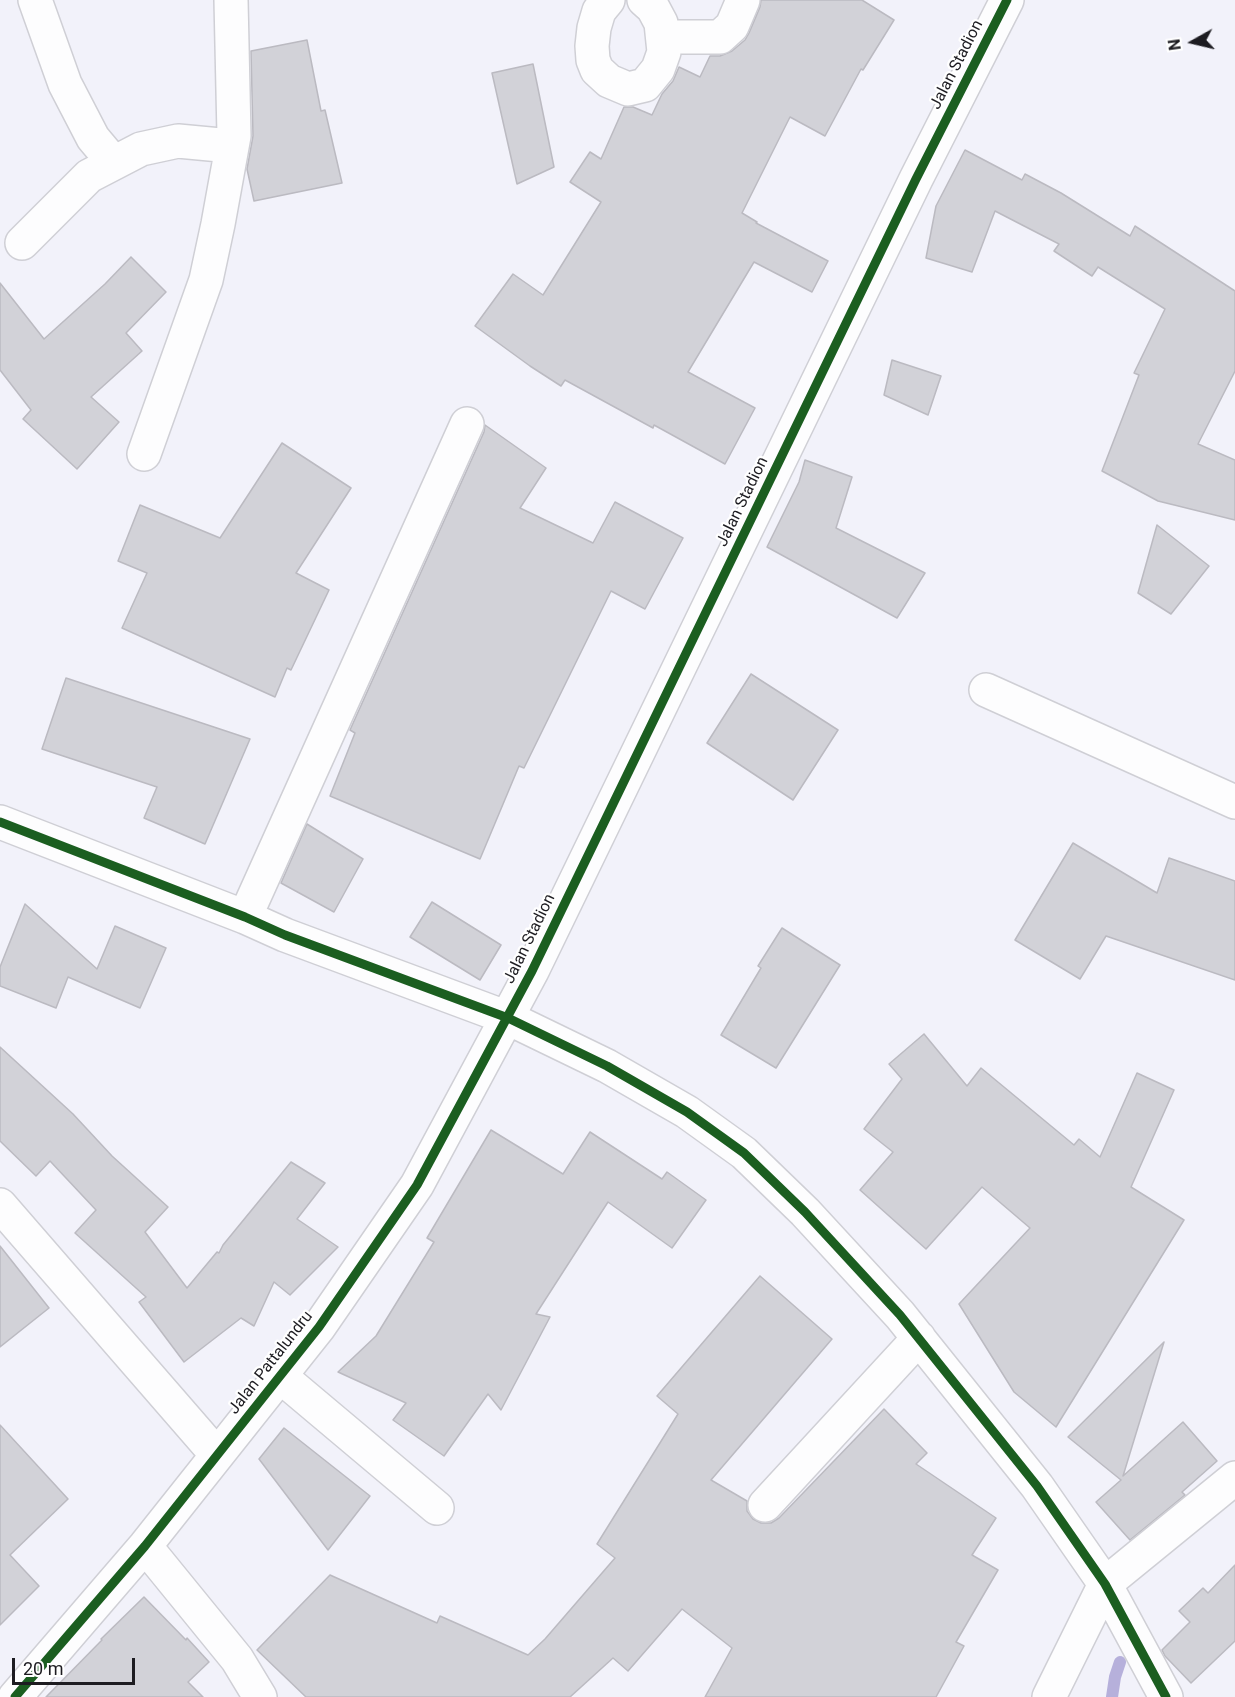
<!DOCTYPE html>
<style>
body{margin:0}
#map{position:relative;width:1235px;height:1697px;overflow:hidden;background:#f2f2fa;font-family:Roboto,sans-serif}
canvas{display:block}
.north{position:absolute;left:1163px;top:12px;width:60px;height:60px;-webkit-text-stroke:4px #fff;paint-order:stroke;rotate:262deg;font-size:16px;font-weight:700;line-height:24px;text-align:center;color:#1d1c21}
.north::after{content:'';display:block;margin:auto;width:21px;height:27px;background:#1d1c21;clip-path:polygon(50% 0,100% 100%,50% 72%,0 100%)}
.scale{position:absolute;left:12px;top:1658px;width:123px;height:27px;box-sizing:border-box;border:3px solid #1d1c21;border-top:0;padding-left:8px;font-size:18px;line-height:21px;white-space:nowrap;color:#1d1c21;-webkit-text-stroke:4px #fff;paint-order:stroke}
</style>
<div id="map">
<canvas width="1235" height="1697"></canvas>
<div class="north">N</div>
<div class="scale">20 m</div>
</div>
<script>
const ctx = document.querySelector('canvas').getContext('2d');
ctx.lineJoin = 'round';
const poly = rows => new Path2D(rows.map(r => 'M' + r).join(''));
function strokePath(path, color, width, dash) { ctx.strokeStyle = color; ctx.lineWidth = width; ctx.lineCap = dash ? 'butt' : 'round'; ctx.setLineDash(dash || []); ctx.stroke(path); }
function fill(path, color) { ctx.fillStyle = color; ctx.fill(path, 'evenodd'); }
function label(font, color, halo, rows, align = 'center') {
  ctx.font = font + ' Roboto,sans-serif'; ctx.lineWidth = 4.5; ctx.setLineDash([]); ctx.textBaseline = 'middle'; ctx.strokeStyle = halo; ctx.fillStyle = color; for (const [text, x, y, turn = 0] of rows) {
    ctx.save(); ctx.translate(x, y); ctx.rotate((+turn || 0) * Math.PI / 180); ctx.textAlign = isNaN(turn) ? turn : align; if (halo) ctx.strokeText(text, 0, 0); ctx.fillText(text, 0, 0); ctx.restore();
  }
}
strokePath(poly([
 [1112,1697,1115,1677,1120,1662]
]), '#b6b0db', 12);
const building = poly([
 [761,0,862,0,894,20,863,70,861,69,825,136,790,117,742,213,757,222,756,223,828,261,812,292,754,262,688,372,755,408,725,464,654,425,653,428,565,380,561,386,530,366,475,326,513,274,543,295,601,202,570,182,590,152,601,159,624,107,633,107,652,115,662,94,673,81,679,67,700,77,710,56,720,56,732,51,745,40,749,33,760,7,761,0],
 [307,40,321,111,325,110,342,183,254,201,247,169,253,136,251,51,307,40],
 [533,64,554,167,517,184,492,73,533,64],
 [965,150,1022,180,1025,174,1061,193,1130,236,1135,226,1235,291,1235,371,1198,444,1235,460,1235,520,1158,501,1102,471,1139,375,1134,373,1165,309,1098,267,1092,276,1054,251,1059,244,995,211,972,272,926,258,936,206,965,150],
 [131,257,166,292,126,333,142,351,91,397,119,422,77,469,23,419,31,410,0,370,0,283,44,339,105,284,131,257],
 [892,360,941,376,928,415,884,395,892,360],
 [485,425,546,468,520,508,593,543,615,502,683,538,645,609,611,591,524,768,519,766,480,859,330,796,355,733,350,730,484,432,485,425],
 [282,443,351,488,296,573,329,590,291,670,287,668,275,697,122,628,147,573,118,561,140,505,220,538,282,443],
 [805,460,852,477,836,528,925,573,897,618,767,547,799,482,805,460],
 [1157,525,1209,566,1171,614,1138,593,1157,525],
 [751,674,838,730,793,800,707,743,751,674],
 [66,678,250,739,205,844,144,818,157,787,42,749,66,678],
 [307,824,363,859,334,912,281,883,307,824],
 [1073,843,1157,893,1169,858,1235,881,1235,980,1106,936,1080,979,1015,940,1073,843],
 [432,902,501,945,480,980,410,937,432,902],
 [25,904,97,969,115,926,166,948,140,1008,68,977,56,1008,0,986,0,967,25,904],
 [782,928,840,965,776,1068,721,1035,761,968,758,966,782,928],
 [924,1034,967,1086,981,1068,1074,1145,1079,1139,1100,1157,1137,1073,1174,1090,1131,1187,1184,1220,1056,1427,1014,1392,959,1304,1030,1228,982,1187,926,1249,860,1190,893,1152,864,1129,902,1079,889,1064,924,1034],
 [0,1047,73,1114,112,1156,168,1207,145,1232,187,1288,217,1252,219,1253,223,1245,291,1162,325,1183,297,1219,338,1247,290,1295,274,1282,254,1326,241,1318,184,1362,139,1302,146,1297,75,1233,96,1210,50,1161,36,1176,0,1141,0,1047],
 [491,1130,563,1174,590,1132,662,1179,667,1172,706,1200,672,1248,608,1202,536,1314,550,1317,501,1410,488,1394,444,1456,393,1420,406,1403,338,1372,376,1336,434,1242,427,1238,491,1130],
 [0,1246,49,1308,0,1347,0,1246],
 [760,1276,832,1339,711,1480,747,1501,747,1511,753,1519,761,1523,771,1523,779,1518,884,1409,927,1453,916,1464,996,1518,972,1555,998,1570,956,1642,964,1646,936,1697,705,1697,732,1648,682,1609,628,1671,613,1658,570,1697,306,1697,257,1650,330,1575,437,1623,440,1616,528,1655,545,1639,615,1558,597,1544,678,1414,657,1396,760,1276],
 [1164,1342,1123,1476,1183,1422,1217,1461,1182,1492,1185,1495,1130,1540,1096,1502,1121,1480,1068,1437,1164,1342],
 [0,1425,68,1499,10,1555,39,1586,0,1625,0,1425],
 [284,1428,370,1496,328,1550,259,1459,284,1428],
 [1235,1565,1235,1641,1191,1683,1165,1656,1162,1650,1190,1622,1179,1611,1203,1588,1208,1593,1235,1565],
 [144,1597,186,1640,187,1638,209,1662,188,1682,203,1697,46,1697,102,1640,101,1639,144,1597]
]);
fill(building, '#d2d2d8');
strokePath(building, '#bbbac1', 1.5);
const minor = poly([
 [35,0,65,84,93,138,114,163],
 [608,0,599,11,594,28,592,46,593,60,597,70,609,81,628,89,645,85,658,69,664,52,661,23,653,8,644,0],
 [663,37,720,37,732,26,743,0],
 [22,243,89,176,141,149,178,141,231,146],
 [144,454,206,280,218,224,234,136,231,0],
 [986,690,1235,802],
 [0,822,245,917,285,935,508,1018,607,1066,687,1112,744,1153,805,1212,900,1315,1037,1486,1105,1584,1166,1697],
 [245,917,467,424],
 [0,1205,217,1455],
 [280,1376,437,1508],
 [765,1505,919,1338],
 [145,1546,237,1659,260,1697],
 [15,1697,145,1546,280,1376,319,1327,417,1185,532,971,916,179,1007,0],
 [1049,1697,1105,1584,1235,1478]
]);
strokePath(minor, '#cfcfd5', 36);
strokePath(minor, '#fdfdfe', 33);
strokePath(poly([
 [0,822,245,917,285,935,508,1018,607,1066,687,1112,744,1153,805,1212,900,1315,1037,1486,1105,1584,1166,1697],
 [15,1697,145,1546,280,1376,319,1327,417,1185,532,971,916,179,1007,0]
]), '#1b5e20', 9);
label('16px', '#1d1c21', '#fff', [
 ["Jalan Stadion",957,65,-63],
 ["Jalan Stadion",743,502,-64],
 ["Jalan Stadion",530,939,-64],
 ["Jalan Pattalundru",271,1363,-52]
]);
</script>
